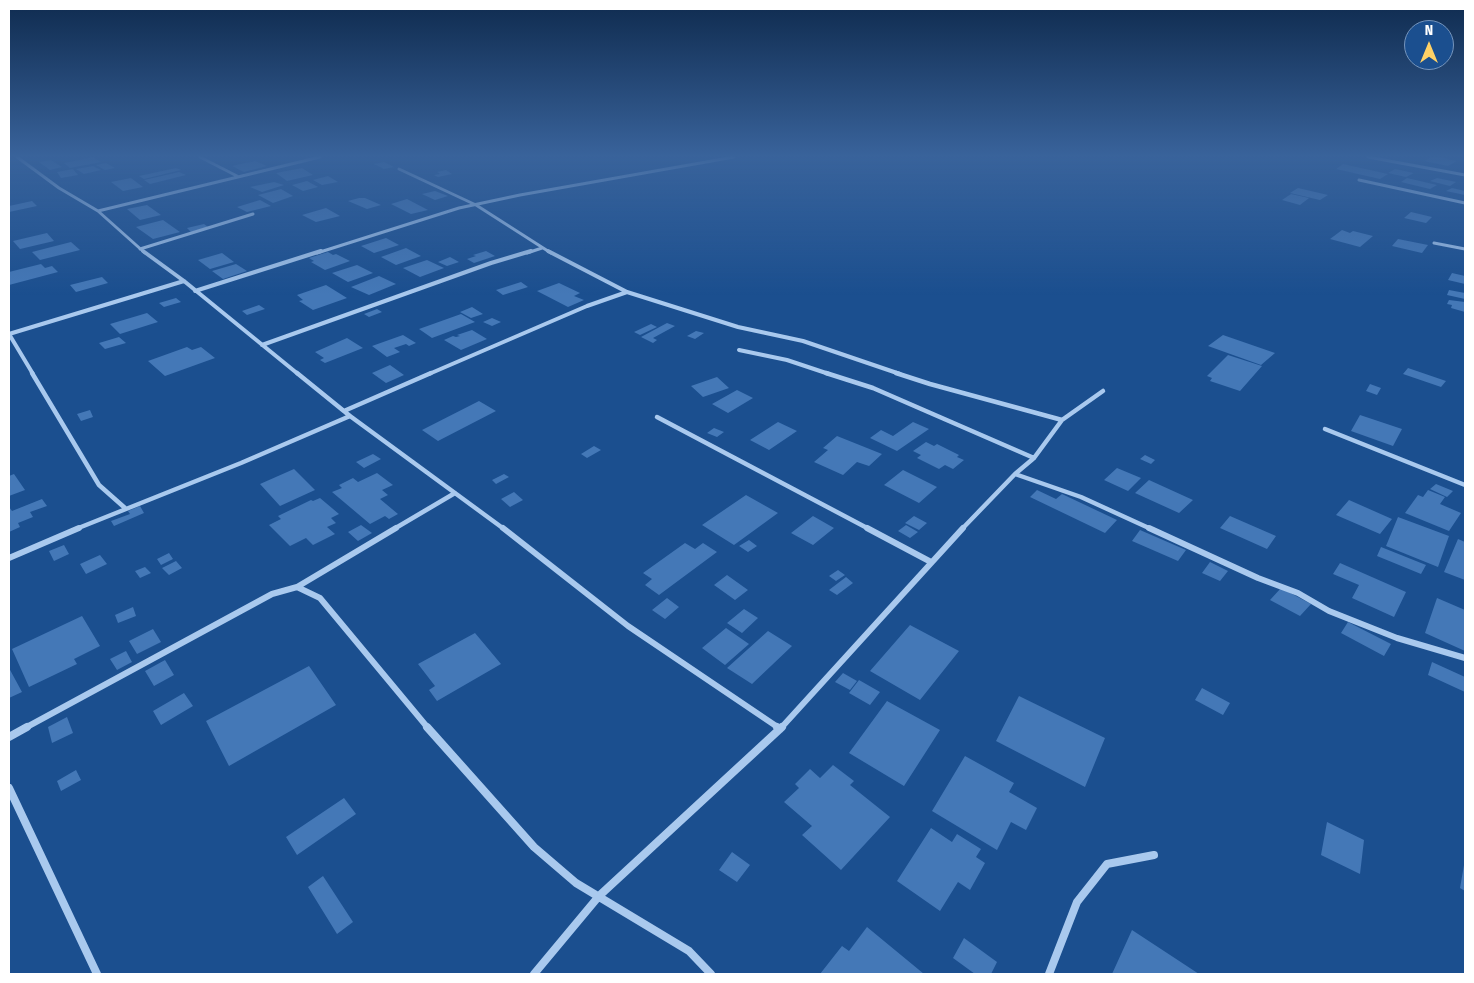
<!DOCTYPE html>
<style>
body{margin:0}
#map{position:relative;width:1474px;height:983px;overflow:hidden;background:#1b4f8f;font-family:"Fira Sans Condensed",sans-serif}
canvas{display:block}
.frame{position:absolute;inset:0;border:10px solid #fff;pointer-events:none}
.north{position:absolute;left:1404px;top:20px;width:50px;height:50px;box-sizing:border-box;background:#1b4f8f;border:1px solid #7695bc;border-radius:50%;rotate:0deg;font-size:14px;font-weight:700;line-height:20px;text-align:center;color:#fff}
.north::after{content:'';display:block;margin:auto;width:18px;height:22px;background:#ffd166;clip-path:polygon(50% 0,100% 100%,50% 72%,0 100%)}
</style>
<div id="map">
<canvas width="1474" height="983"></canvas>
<div class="frame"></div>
<div class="north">N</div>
</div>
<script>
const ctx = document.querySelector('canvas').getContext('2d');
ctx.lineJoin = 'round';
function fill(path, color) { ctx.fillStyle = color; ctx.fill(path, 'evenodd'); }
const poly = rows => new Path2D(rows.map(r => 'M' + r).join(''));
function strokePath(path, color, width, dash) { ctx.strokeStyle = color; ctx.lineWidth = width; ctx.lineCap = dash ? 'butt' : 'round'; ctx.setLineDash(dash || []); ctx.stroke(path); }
fill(poly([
 [93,157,101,162,70,168,64,163],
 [1431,157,1439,157,1457,161,1448,166,1424,161],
 [51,160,62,167,50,170,39,162],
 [255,161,267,166,244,172,232,166],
 [384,162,394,167,384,169,374,164],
 [106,163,115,168,105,170,96,165],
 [1343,164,1388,174,1380,179,1336,169],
 [93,166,101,170,84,174,76,169],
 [176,168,181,170,144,179,139,176],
 [302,168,313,175,287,181,276,173],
 [73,169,78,175,61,178,57,172],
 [1395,169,1414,173,1406,177,1388,173],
 [446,170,452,174,438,177,434,175,440,174,437,172],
 [179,172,186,175,150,184,144,180],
 [328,176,338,182,322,185,313,180],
 [131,178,143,187,123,191,111,182],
 [1407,178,1437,185,1430,189,1401,182],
 [1437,178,1456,182,1450,186,1430,181],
 [307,181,318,187,303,191,292,185],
 [274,182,284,185,262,192,250,187],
 [1298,188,1328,195,1320,200,1290,193],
 [1452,188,1465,191,1465,195,1446,191],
 [281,189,293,196,273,203,258,195],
 [435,191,448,196,435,200,422,194],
 [1291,194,1309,198,1300,205,1282,200],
 [359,198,365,198,381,205,367,209,348,201],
 [407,199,428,210,411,214,391,204],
 [260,200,271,206,247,212,237,207],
 [32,201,37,206,9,212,9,206],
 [147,205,161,215,140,220,127,209],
 [326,208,340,216,316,222,302,215],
 [1411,212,1432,217,1426,223,1404,218],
 [163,220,180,232,153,239,136,227],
 [204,224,208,227,191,232,187,228],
 [1342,230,1350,233,1353,231,1373,236,1360,247,1330,239],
 [47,233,54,241,20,249,13,241],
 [386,238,399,245,374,253,361,246],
 [1398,239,1428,245,1422,253,1392,246],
 [71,242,80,250,40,260,32,252],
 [406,248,421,256,396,265,381,257],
 [486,251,495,256,474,263,467,259,476,256,473,255],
 [328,252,333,255,336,254,350,261,325,270,311,262,314,261,309,258],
 [222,253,234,262,210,269,198,260],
 [450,257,459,262,447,266,438,262],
 [427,260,444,268,420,277,403,268],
 [41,264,45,268,52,266,58,272,9,285,9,272],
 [236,264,247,271,223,279,212,271],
 [357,265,373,273,348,282,332,273],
 [1452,273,1465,276,1465,284,1448,280],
 [379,276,396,284,369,295,351,287],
 [102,277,108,283,76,292,70,285],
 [521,282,528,287,503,295,496,290],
 [559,283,580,293,574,296,584,300,568,307,537,291],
 [326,285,347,298,313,310,299,301,303,300,297,295],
 [1449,290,1465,293,1465,299,1447,295],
 [176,298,181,302,164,307,159,303],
 [1449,300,1465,302,1465,312,1451,308,1452,305,1447,304],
 [259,305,265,309,247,315,242,311],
 [472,307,483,314,471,318,460,312],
 [377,309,382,312,369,317,364,314],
 [147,313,158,322,120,334,110,324],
 [461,314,475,322,432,338,419,329],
 [492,318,501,322,492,326,483,322],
 [667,323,675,326,653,338,657,340,653,343,641,337],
 [651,324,657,327,640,335,634,332],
 [472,330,487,339,461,350,444,340,453,336,456,337,460,336,457,335],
 [696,331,704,333,695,339,687,336],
 [403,335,416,343,409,346,406,344,394,348,400,352,387,357,372,346],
 [1223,335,1275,353,1261,365,1208,346],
 [119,337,126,343,105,349,99,343],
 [347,338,363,348,325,363,320,360,324,358,315,352],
 [187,347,192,350,201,347,215,358,165,376,148,361],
 [1228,355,1262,366,1240,391,1210,381,1212,378,1207,376],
 [390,365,404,375,386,383,372,373],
 [1408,368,1446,381,1441,387,1403,374],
 [717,377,729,388,703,397,691,386],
 [1370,384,1381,388,1377,395,1366,391],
 [737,390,753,398,728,413,712,404],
 [479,401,496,411,438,441,422,430],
 [90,410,93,417,81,421,77,414],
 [1360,415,1402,429,1393,446,1351,431],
 [778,422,797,431,769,450,750,440],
 [913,422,929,429,897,451,870,438,881,430,893,436],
 [714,428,724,432,717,437,707,433],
 [837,436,882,454,869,466,857,462,843,475,814,462,828,450,823,448],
 [926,442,934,446,937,444,959,455,957,457,964,460,953,469,945,465,939,469,917,458,921,455,913,451],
 [594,446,601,450,587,458,581,454],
 [373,454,381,459,364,468,356,462],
 [1145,455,1155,460,1151,464,1140,459],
 [1117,468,1141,478,1128,491,1104,480],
 [294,469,315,490,280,506,260,484],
 [903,470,937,487,919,503,884,485],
 [377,473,393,485,382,490,388,495,380,499,398,514,389,519,385,516,370,524,332,492,342,488,339,485,353,478,358,482],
 [14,474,25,490,9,496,9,476],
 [504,474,509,477,496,484,492,480],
 [1149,480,1193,500,1179,513,1135,493],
 [1436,484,1453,491,1447,497,1430,489],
 [1037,490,1056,499,1062,494,1117,520,1105,533,1030,497],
 [1428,490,1445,497,1440,504,1461,513,1449,531,1405,513,1418,495,1423,497],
 [514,492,523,500,510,507,501,499],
 [746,495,778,513,734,545,702,525],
 [320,498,339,514,331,518,336,523,327,527,335,534,313,545,306,538,290,546,269,525,281,519,278,516,311,500,313,501],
 [42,499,47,506,30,512,33,517,18,523,20,527,9,532,9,507,12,511],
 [1349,500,1392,519,1380,534,1336,515],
 [140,506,144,513,114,526,111,521,130,514,128,511],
 [813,516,834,528,813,545,791,533],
 [914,516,927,523,919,530,905,523],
 [1230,516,1276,536,1267,549,1220,528],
 [1398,517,1449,536,1438,567,1386,546],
 [361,525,372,533,358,541,348,532],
 [906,525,918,532,910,538,898,531],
 [1140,530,1186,550,1178,561,1132,541],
 [1458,539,1465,542,1465,580,1444,572],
 [749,540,757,546,748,552,739,546],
 [685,543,695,549,703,543,717,552,659,595,645,585,652,579,643,573],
 [64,545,69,554,54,561,49,551],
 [1381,547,1426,565,1421,574,1377,556],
 [169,553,173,559,161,565,157,559],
 [100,555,107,564,86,574,80,564],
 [176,561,182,568,169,575,162,568],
 [1210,562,1228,571,1220,581,1202,573],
 [1340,563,1406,592,1394,617,1352,598,1359,585,1333,574],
 [145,567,151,573,140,578,135,571],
 [838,570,845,575,836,581,829,576],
 [727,575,748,590,735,600,714,585],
 [846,577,853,583,837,595,829,590],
 [1281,588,1311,604,1300,616,1270,600],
 [667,598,679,607,665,619,652,610],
 [1437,598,1465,610,1465,651,1425,633],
 [133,607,136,616,118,623,115,615],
 [744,609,758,618,742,633,727,623],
 [82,616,100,646,74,659,77,664,29,687,12,649],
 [1348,622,1391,644,1384,656,1341,633],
 [910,625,959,651,920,700,870,671],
 [726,628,749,644,725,665,702,648],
 [153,629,161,642,137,654,129,641],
 [768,631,792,646,752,684,727,668],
 [475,633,501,664,437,701,429,690,435,686,418,664],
 [126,651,132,662,117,670,110,659],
 [165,660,174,675,154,686,145,671],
 [1432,662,1465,677,1465,692,1428,675],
 [309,666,336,705,229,766,206,721],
 [9,668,22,692,9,698],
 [843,673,857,681,850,690,835,682],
 [859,680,880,692,870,705,849,693],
 [1202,688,1230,703,1223,715,1195,700],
 [184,693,193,706,161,725,153,711],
 [1019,696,1105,738,1085,787,996,741],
 [887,701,940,730,904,786,849,753],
 [67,717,73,733,52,743,48,727],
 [965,756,1014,783,1009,792,1037,808,1026,830,1011,822,997,850,932,811],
 [833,765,854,781,850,785,890,817,841,870,802,835,812,826,784,802,799,788,795,784,810,769,820,778],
 [76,770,81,780,61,791,57,781],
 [344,798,356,814,297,855,286,837],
 [1327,822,1364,840,1360,874,1321,855],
 [931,828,952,842,957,834,981,849,976,857,985,863,970,890,958,882,940,911,897,881],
 [732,852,750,865,737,882,719,870],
 [1464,865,1465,865,1465,891,1460,888],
 [323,876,353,922,337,934,308,887],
 [867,927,924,974,820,974,842,946,849,951],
 [1132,930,1199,974,1112,974],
 [964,938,997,962,991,974,975,974,953,958]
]), '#4478b7');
strokePath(poly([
 [17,157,59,188,98,211,145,253],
 [200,157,237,176],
 [1368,157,1465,175],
 [399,169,476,205,551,253],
 [1359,180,1465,203],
 [98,211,320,157],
 [1434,243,1465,249],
 [140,249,253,214],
 [317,253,459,208,520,195,734,157],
 [527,253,542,248]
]), '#a9c9ee', 3);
strokePath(poly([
 [143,251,184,281,298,374],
 [548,251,627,292,738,327,803,341,900,374],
 [195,291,321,251],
 [9,334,33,374],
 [9,334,184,281],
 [262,345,491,263,531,251],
 [739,350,787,360,829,374],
 [429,374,587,306,627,292]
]), '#a9c9ee', 4);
strokePath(poly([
 [32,373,99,485,125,508],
 [297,373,350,416,504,529],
 [826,373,873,388,1034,458],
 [896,373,930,384,1062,420],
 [344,411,431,373],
 [657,417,869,529],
 [1325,429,1465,485],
 [1015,474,1081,497,1151,529],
 [76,529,241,463,350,416],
 [394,529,455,493],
 [962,529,1015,474,1034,458,1062,420,1103,391]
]), '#a9c9ee', 4.5);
strokePath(poly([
 [503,528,628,626,779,728],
 [867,528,931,562],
 [1149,528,1258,578,1298,593,1329,611,1397,638,1465,658],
 [9,558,79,528],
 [297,587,396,528],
 [25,728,272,594,297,587,320,598,428,728],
 [781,728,963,528]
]), '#a9c9ee', 6);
strokePath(poly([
 [427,727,534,847,576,883,689,951,711,974],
 [777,727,780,729],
 [9,737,27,727],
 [9,788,97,974],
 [534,974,599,896,782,727],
 [1049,974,1077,902,1107,864,1154,855]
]), '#a9c9ee', 8);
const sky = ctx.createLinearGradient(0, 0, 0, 295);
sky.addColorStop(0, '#0f2b4f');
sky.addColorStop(0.53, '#39639b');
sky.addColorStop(1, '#39639b00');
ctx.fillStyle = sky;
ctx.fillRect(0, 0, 1474, 295);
</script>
